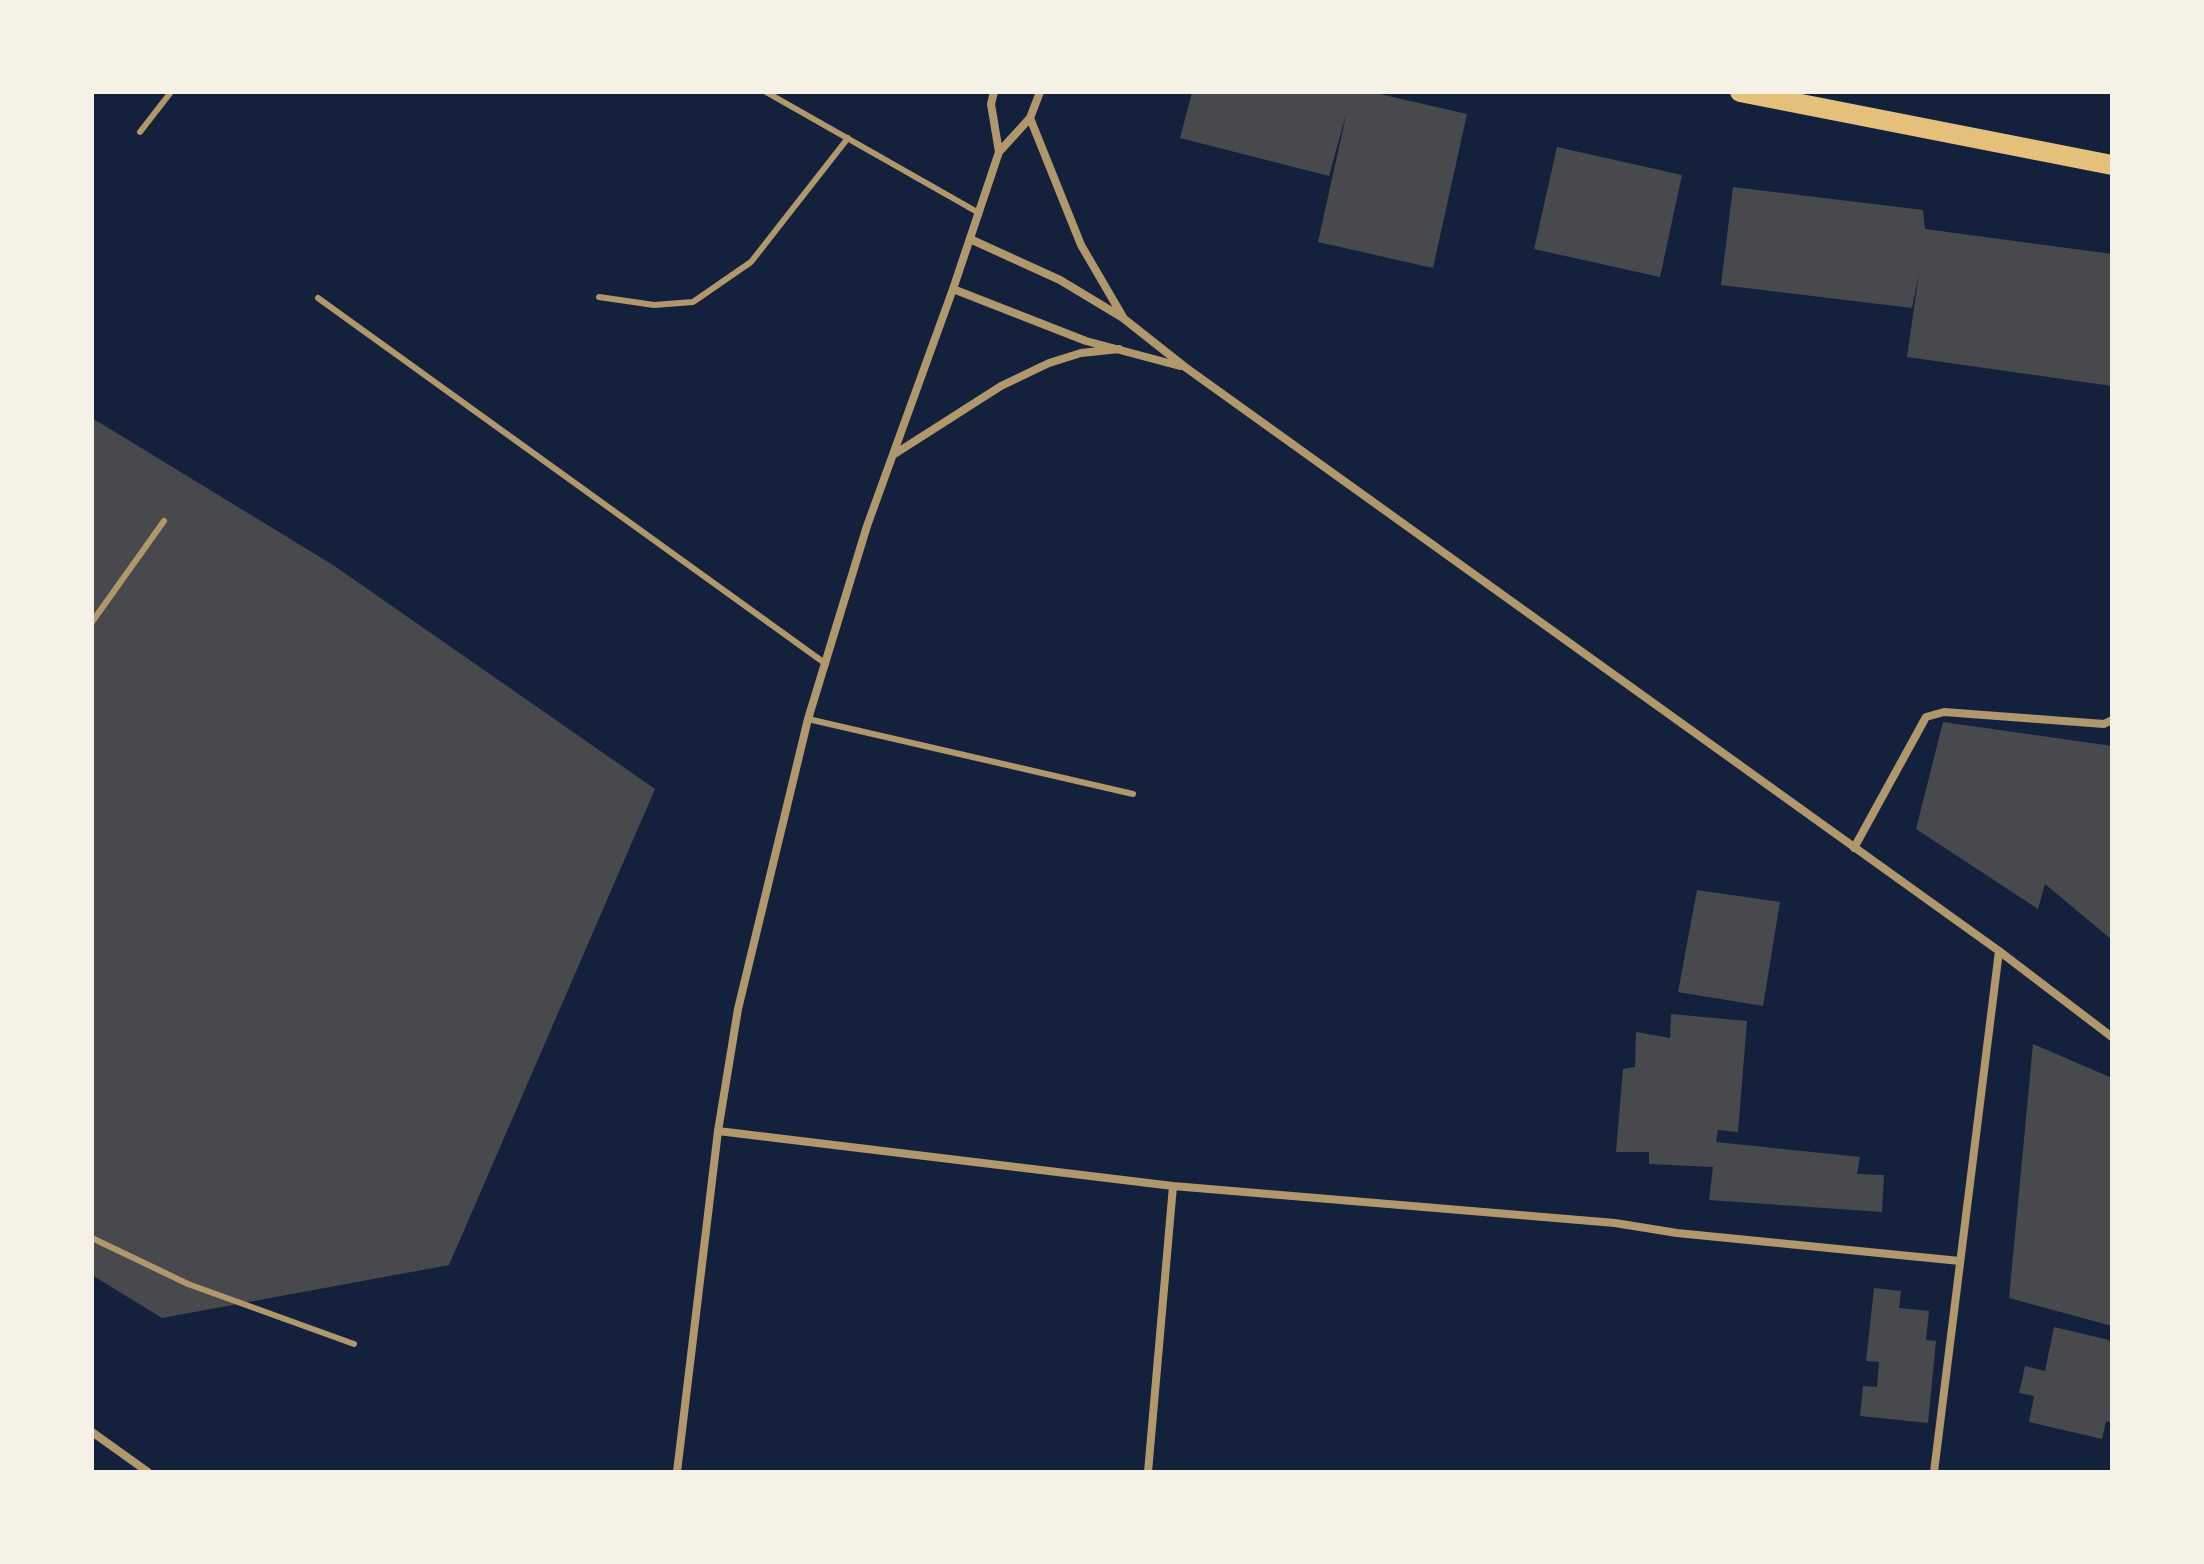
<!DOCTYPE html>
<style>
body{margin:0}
#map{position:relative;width:2204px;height:1564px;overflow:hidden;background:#14213d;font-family:"Space Grotesk",sans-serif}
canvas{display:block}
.frame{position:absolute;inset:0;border:94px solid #f6f1e7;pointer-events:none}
</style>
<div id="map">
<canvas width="2204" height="1564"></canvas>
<div class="frame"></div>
</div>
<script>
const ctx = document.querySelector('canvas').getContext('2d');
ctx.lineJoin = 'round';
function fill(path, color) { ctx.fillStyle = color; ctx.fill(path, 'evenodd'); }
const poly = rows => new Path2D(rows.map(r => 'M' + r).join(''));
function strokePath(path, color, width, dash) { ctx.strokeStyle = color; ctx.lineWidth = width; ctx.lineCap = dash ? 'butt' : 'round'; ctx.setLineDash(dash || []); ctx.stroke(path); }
fill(poly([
 [1192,92,1371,92,1467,114,1433,268,1318,242,1347,111,1329,176,1180,138],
 [1557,147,1682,175,1660,277,1534,249],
 [1733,187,1923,210,1925,229,2112,254,2112,386,1907,357,1919,273,1912,308,1721,285],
 [92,418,333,565,655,789,449,1265,162,1318,92,1275],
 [1943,722,2112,746,2112,940,2045,884,2038,909,1916,829],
 [1697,890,1780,902,1763,1006,1678,992],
 [1671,1014,1747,1021,1738,1132,1718,1130,1716,1142,1860,1157,1857,1174,1884,1175,1882,1212,1709,1200,1713,1167,1649,1164,1649,1152,1616,1152,1623,1069,1635,1067,1636,1032,1670,1038],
 [2033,1044,2112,1078,2112,1326,2009,1298],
 [1874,1288,1901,1291,1899,1308,1929,1311,1926,1340,1936,1341,1928,1423,1860,1416,1863,1386,1877,1387,1879,1362,1866,1361],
 [2054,1327,2109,1340,2112,1350,2112,1423,2106,1421,2102,1439,2029,1422,2034,1396,2019,1393,2025,1366,2045,1371]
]), '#48494c');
strokePath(poly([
 [766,92,979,213],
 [140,132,171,92],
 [599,297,654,305,693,302,751,262,848,138],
 [318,298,826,664],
 [92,622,164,521],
 [808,719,1133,794],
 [92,1238,188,1284,354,1344]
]), '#b1986c', 6);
strokePath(poly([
 [994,92,991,104,999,152],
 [1030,118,1081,245,1123,317],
 [970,239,1060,280,1123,318,1185,367,1999,951,2112,1037],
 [953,289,1086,341,1180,366],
 [893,455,1001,386,1049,363,1081,353,1119,349],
 [1854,848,1926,717,1944,712,2104,724,2112,720],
 [718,1131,1173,1186,1615,1223,1677,1233,1960,1261],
 [92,1432,148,1472],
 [677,1472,718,1131,738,1009,808,719,867,526,953,289,999,152,1030,118,1040,92],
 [1148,1472,1173,1186],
 [1934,1472,1999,951]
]), '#b1986c', 8);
strokePath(poly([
 [1740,92,2112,165]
]), '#e5c07b', 20);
</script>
